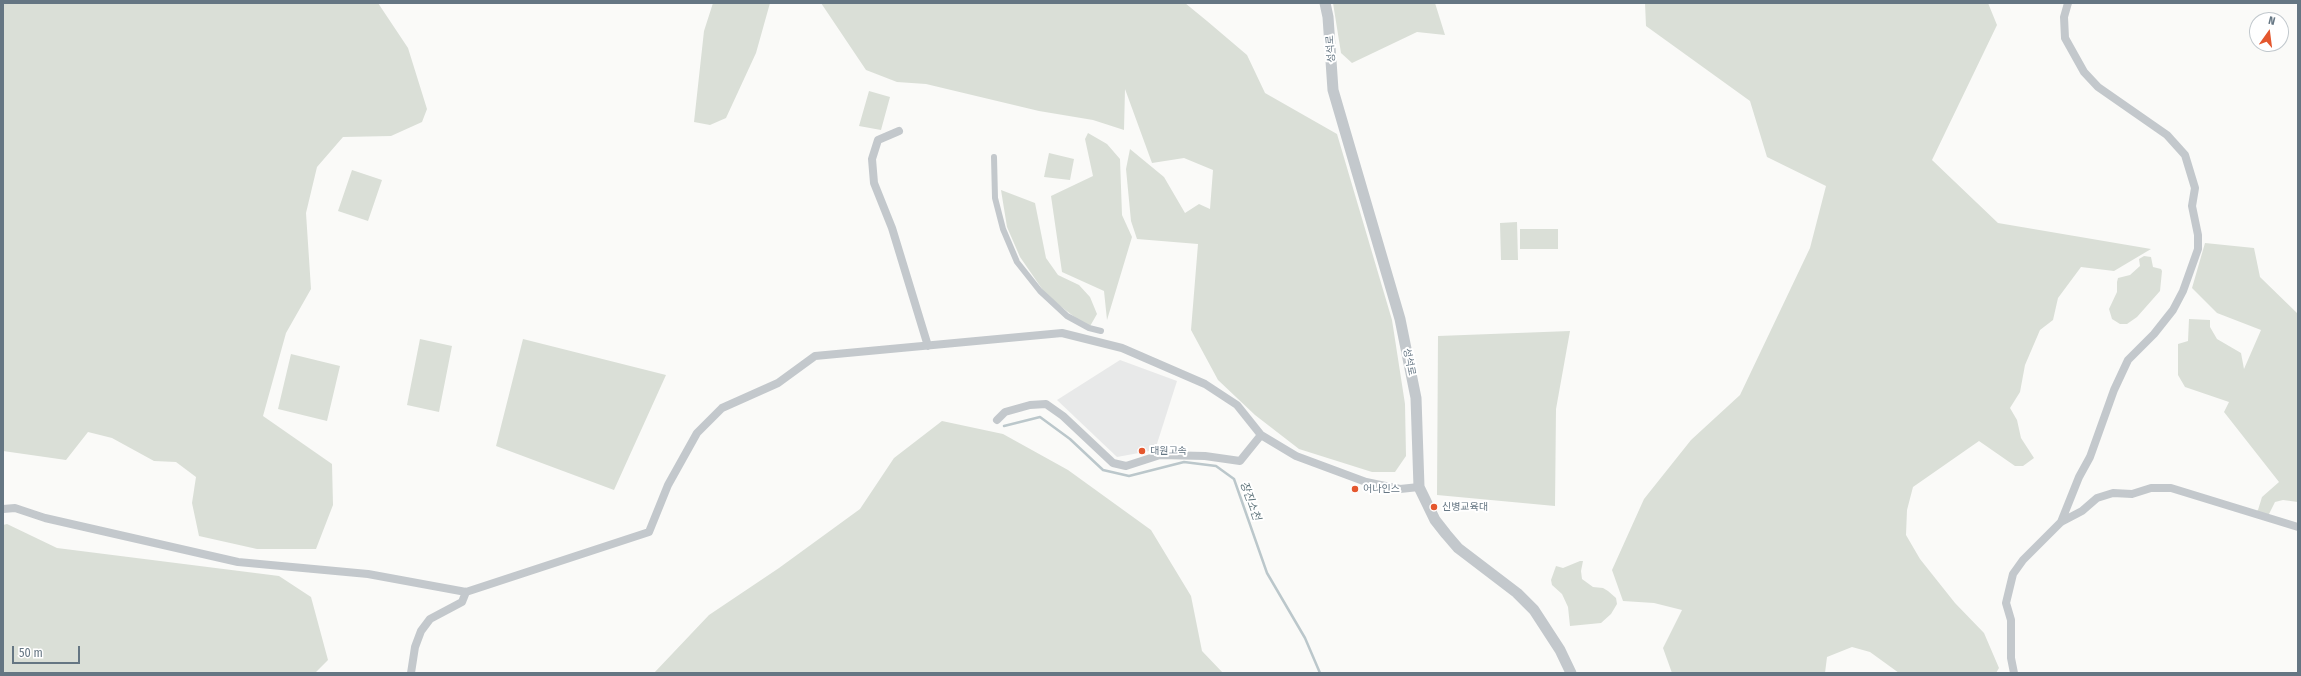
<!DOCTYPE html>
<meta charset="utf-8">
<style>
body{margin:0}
#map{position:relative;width:2301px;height:676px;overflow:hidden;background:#fafaf8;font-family:"Fira Sans Condensed",sans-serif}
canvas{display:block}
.frame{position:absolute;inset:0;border:4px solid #657683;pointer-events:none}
.north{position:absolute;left:2249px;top:12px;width:40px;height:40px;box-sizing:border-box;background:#fff;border:1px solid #c1c8cd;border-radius:50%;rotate:14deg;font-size:11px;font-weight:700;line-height:16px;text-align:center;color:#657683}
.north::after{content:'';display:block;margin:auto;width:14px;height:18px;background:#e4572e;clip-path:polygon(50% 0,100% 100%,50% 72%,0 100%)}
.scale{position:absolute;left:12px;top:646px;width:68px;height:18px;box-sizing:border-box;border:2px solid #657683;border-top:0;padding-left:5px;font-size:12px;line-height:14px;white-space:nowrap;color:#657683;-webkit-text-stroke:3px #fff;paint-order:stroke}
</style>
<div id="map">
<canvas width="2301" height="676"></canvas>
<div class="frame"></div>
<div class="north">N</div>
<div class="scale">50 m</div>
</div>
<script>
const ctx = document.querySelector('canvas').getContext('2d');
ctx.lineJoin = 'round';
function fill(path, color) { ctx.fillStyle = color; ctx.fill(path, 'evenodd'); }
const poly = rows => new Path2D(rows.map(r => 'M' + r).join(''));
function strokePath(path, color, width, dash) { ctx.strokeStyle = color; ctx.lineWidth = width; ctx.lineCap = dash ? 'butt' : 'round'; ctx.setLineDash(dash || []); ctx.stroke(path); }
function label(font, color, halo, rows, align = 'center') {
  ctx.font = font + ' "Fira Sans Condensed","Noto Sans KR",sans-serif'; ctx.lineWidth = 4; ctx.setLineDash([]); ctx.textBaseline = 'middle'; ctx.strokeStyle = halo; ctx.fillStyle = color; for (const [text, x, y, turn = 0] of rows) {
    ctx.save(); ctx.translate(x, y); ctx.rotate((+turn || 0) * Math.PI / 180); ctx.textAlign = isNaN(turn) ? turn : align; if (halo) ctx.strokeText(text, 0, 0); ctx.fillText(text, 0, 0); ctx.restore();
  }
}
fill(poly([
 [1120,360,1177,381,1155,450,1117,457,1057,400]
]), '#e8e9e9');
fill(poly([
 [3,3,378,3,408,48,427,109,422,122,391,136,343,137,317,167,306,213,311,289,286,333,263,416,332,464,333,505,316,549,257,549,199,536,192,503,196,477,176,462,154,461,112,438,88,432,66,460,3,451],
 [713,3,770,3,756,53,726,118,710,125,694,122,704,31],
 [821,3,1185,3,1207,21,1247,55,1265,93,1337,134,1392,320,1405,404,1406,456,1395,472,1372,472,1299,449,1255,415,1218,380,1191,330,1198,244,1137,239,1131,221,1126,169,1130,149,1164,177,1185,213,1199,204,1210,209,1213,170,1184,158,1152,163,1125,89,1124,130,1093,120,1039,111,926,84,897,82,866,70],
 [1333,3,1435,3,1445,35,1417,32,1352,63,1341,53],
 [1645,3,1988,3,1997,25,1932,160,1998,223,2151,249,2114,271,2081,267,2058,298,2053,320,2040,330,2025,365,2020,392,2010,408,2017,420,2021,438,2034,458,2023,466,2015,466,1979,441,1913,487,1907,510,1906,535,1920,559,1955,603,1984,633,1999,668,1996,673,1899,673,1870,652,1852,647,1827,657,1825,673,1672,673,1663,648,1682,610,1654,603,1623,601,1612,570,1644,499,1691,440,1740,395,1810,248,1826,186,1767,157,1750,101,1646,26],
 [869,91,890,97,881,130,859,126],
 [1088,133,1107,144,1120,159,1122,215,1132,237,1107,320,1104,291,1062,272,1051,196,1093,176,1085,139],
 [1049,153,1074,159,1070,180,1044,177],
 [352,170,382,180,368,221,338,211],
 [1001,190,1035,203,1046,258,1058,275,1079,285,1090,297,1097,314,1089,328,1047,296,1020,257,1007,227],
 [1517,222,1518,260,1501,260,1500,223],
 [1520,229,1558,229,1558,249,1520,249],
 [2205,243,2254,248,2260,277,2298,314,2298,502,2283,500,2275,502,2268,516,2255,512,2258,510,2262,497,2279,482,2224,412,2229,402,2185,387,2178,375,2178,344,2188,341,2189,319,2210,320,2210,327,2217,339,2241,353,2244,369,2261,330,2217,313,2192,288],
 [2144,256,2151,257,2153,267,2161,269,2162,271,2160,291,2137,317,2127,324,2120,324,2112,319,2109,309,2117,292,2117,282,2118,278,2130,275,2140,266,2139,259],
 [1570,331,1556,409,1555,506,1437,495,1438,336],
 [420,339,452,346,439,412,407,405],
 [523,339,666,375,614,490,496,446],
 [291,354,340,366,327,421,278,409],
 [942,421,1003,434,1068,470,1151,530,1191,596,1202,651,1223,673,654,673,709,615,779,568,860,509,894,458],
 [7,524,57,548,279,576,311,597,328,660,315,673,3,673,3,525],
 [1580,561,1583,561,1581,571,1582,579,1593,587,1603,588,1608,591,1616,598,1617,604,1611,614,1601,623,1570,626,1568,607,1562,594,1552,585,1551,580,1556,566,1563,568]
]), '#dadfd7');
strokePath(poly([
 [1004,426,1040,417,1070,439,1103,470,1129,476,1184,462,1216,466,1234,479,1267,573,1305,638,1320,673]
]), '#bbc7cb', 2.5);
strokePath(poly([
 [994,157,995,198,1003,229,1017,262,1040,291,1067,316,1089,328,1101,331]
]), '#c3c8cc', 6);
strokePath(poly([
 [899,131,878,140,872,159,874,183,892,228,928,346],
 [997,420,1005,412,1030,405,1046,404,1063,416,1113,463,1126,466,1160,455,1205,456,1240,461,1261,435],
 [3,509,15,508,45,518,238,562,368,574,466,592,649,532,668,485,697,433,722,408,778,383,815,356,1062,333,1122,348,1205,384,1237,405,1261,435,1296,456,1366,482,1400,489,1419,487],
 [2061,522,2079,477,2090,457,2114,390,2128,360,2154,334,2173,310,2183,291,2198,249,2198,235,2192,206,2195,188,2185,155,2167,135,2098,87,2084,72,2065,38,2064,17,2068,3],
 [411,673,415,647,421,631,430,619,462,602,466,592],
 [2014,673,2011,658,2011,620,2006,603,2013,574,2023,560,2061,522,2082,511,2097,498,2113,493,2132,494,2151,488,2171,488,2298,527]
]), '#c3c8cc', 8);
strokePath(poly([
 [1325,3,1328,17,1333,90,1400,319,1416,398,1419,487,1435,520,1446,534,1458,548,1517,593,1534,610,1560,650,1571,673]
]), '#c3c8cc', 11);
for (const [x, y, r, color] of [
 [1142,451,4,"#e4572e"],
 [1355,489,4,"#e4572e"],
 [1434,507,4,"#e4572e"]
]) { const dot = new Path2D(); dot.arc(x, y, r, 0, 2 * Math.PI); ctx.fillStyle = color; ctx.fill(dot); strokePath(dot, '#fff', 1.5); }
label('10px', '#657683', '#fff', [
 ["성석로",1331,49,-94],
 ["성석로",1409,362,79]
]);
label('10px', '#657683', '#fff', [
 ["대원고속",1150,451],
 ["어나인스",1363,489],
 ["신병교육대",1442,507]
], 'left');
label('italic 11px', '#60757c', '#fff', [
 ["장진소천",1250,501,70]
]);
</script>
